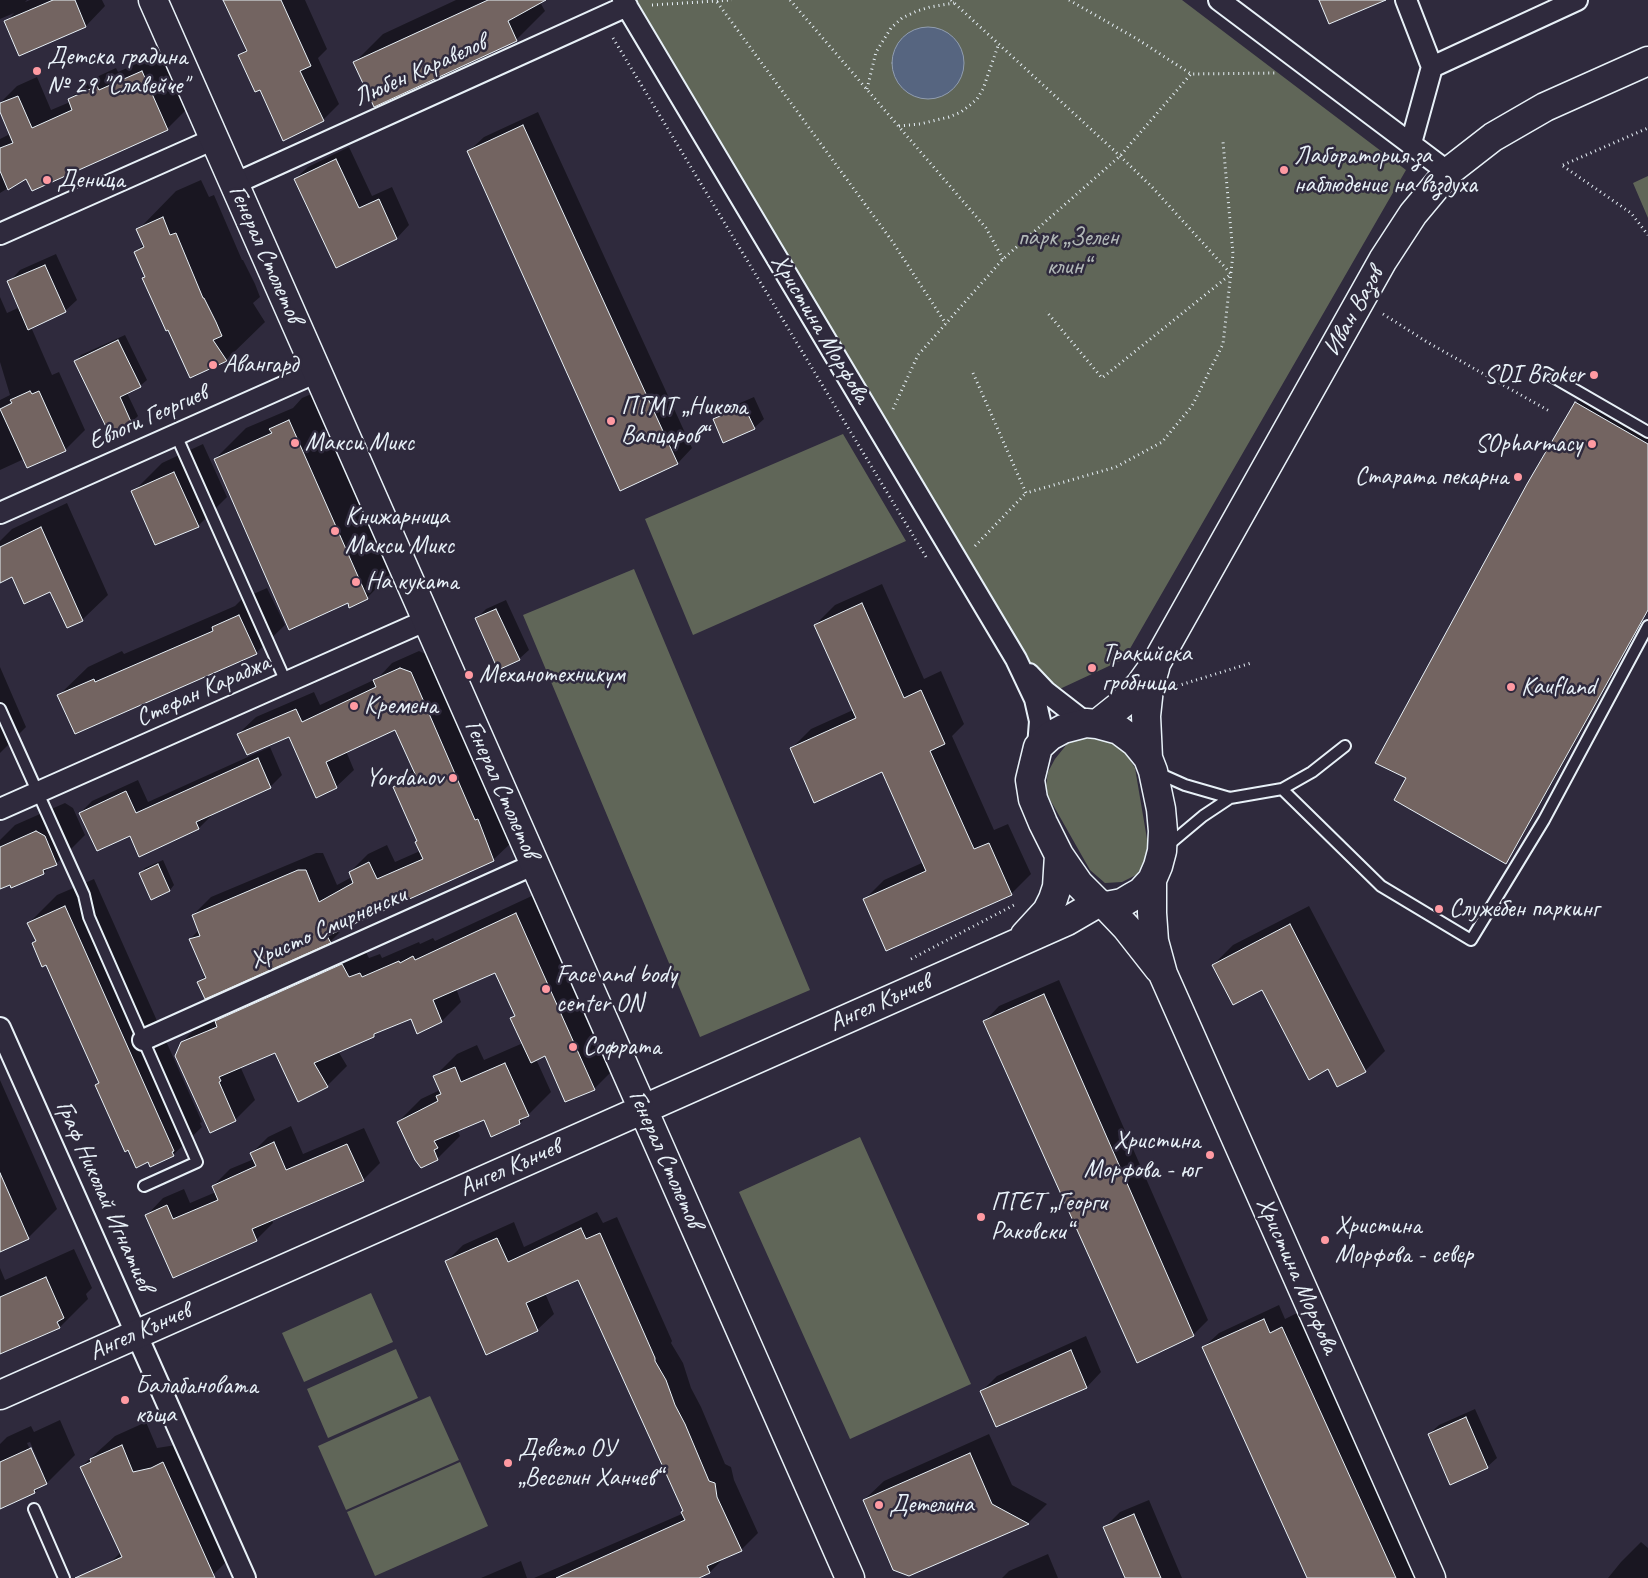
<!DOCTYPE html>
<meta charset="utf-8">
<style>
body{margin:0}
canvas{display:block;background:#2f2a3d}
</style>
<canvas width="1648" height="1578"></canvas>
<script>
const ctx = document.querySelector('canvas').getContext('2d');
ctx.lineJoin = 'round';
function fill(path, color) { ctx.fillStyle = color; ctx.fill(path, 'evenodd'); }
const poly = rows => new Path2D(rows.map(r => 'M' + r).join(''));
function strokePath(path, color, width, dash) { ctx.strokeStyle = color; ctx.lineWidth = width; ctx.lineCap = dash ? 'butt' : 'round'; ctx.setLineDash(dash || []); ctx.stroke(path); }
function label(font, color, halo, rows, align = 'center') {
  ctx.font = font + ' Caveat,sans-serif'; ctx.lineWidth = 5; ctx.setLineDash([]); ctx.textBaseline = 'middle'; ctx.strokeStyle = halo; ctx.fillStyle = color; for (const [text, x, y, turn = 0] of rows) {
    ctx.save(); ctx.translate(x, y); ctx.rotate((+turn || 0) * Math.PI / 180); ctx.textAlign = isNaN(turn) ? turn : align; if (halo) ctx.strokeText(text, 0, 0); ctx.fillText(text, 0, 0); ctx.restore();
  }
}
fill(poly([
 [618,0,1182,0,1406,170,1124,659,1049,694,1008,640],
 [1648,176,1648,218,1633,183],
 [843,434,906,541,693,635,645,519],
 [634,569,810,990,700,1037,523,615],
 [1084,737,1104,739,1121,745,1135,768,1148,845,1146,862,1136,875,1122,882,1105,883,1090,870,1048,796,1046,786,1048,772,1055,759,1067,744],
 [860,1137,971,1384,850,1439,739,1192],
 [371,1293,393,1342,304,1382,282,1333],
 [396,1349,418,1398,328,1438,307,1389],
 [430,1396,459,1460,346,1510,318,1446],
 [460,1462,488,1526,375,1576,347,1512]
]), '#606658');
const water = poly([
 '892 63a36 36 0 1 1 72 0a36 36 0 1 1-72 0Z'
]);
fill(water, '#566580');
strokePath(water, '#909db0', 1);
fill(poly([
 [0,0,27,0,25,2,30,0,102,0,105,6,86,26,20,55,6,22,14,13,0,19],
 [224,0,305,0,327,49,318,58,339,104,323,120,260,89,240,55,247,48],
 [456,0,543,0,540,2,545,11,516,40,355,62,383,34],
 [161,53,186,110,167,129,26,177,0,193,0,139,10,134,0,109,0,103,17,86,37,77,51,110,70,102,69,100,88,81,116,68,118,72],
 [538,112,692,448,678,463,621,489,469,151,484,137],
 [349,147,372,196,392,187,409,225,397,238,336,266,295,179,308,167],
 [201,180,209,197,214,195,242,260,243,260,255,284,260,297,253,303,265,322,226,360,146,276,135,252,144,244,138,230,176,191],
 [56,254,77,300,65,311,31,327,52,375,59,372,85,430,65,450,24,459,0,470,0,400,10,395,0,362,0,297,7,313,20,307,9,282,20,270],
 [125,335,147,380,140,386,127,393,138,416,131,423,110,433,75,362,81,355],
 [321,390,398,566,367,598,348,602,215,459,246,428,293,408,302,398],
 [754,397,764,419,754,428,715,419,724,410],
 [1580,398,1648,438,1648,612,1510,858,1505,863,1408,777,1576,403],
 [203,444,227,497,198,526,133,492,162,463],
 [67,503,108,595,82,620,50,591,13,576,0,581,0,541,12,529],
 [882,584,924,679,941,671,964,724,952,736,994,830,1008,824,1031,874,1011,894,864,900,884,880,924,862,882,770,791,749,811,729,853,710,815,625,835,605],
 [267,588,285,625,256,653,59,695,88,667,122,651,124,654,235,606,242,599],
 [506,600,529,650,519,659,476,619,486,609],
 [419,651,428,655,511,843,493,860,346,926,330,942,206,998,199,982,206,975,190,939,199,930,193,915,211,897,316,853,323,853,337,885,352,877,350,872,368,854,387,845,395,862,420,851,418,840,394,787,414,769,396,728,346,751,354,770,336,787,290,736,238,734,256,717,314,692,320,705,378,678,392,663],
 [0,667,26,727,0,753],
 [270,747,282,775,270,787,210,814,211,816,199,828,80,813,92,801,138,780,148,802],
 [65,803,73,808,85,835,57,863,50,866,44,873,11,883,0,883,0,840,15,825],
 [163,860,174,885,170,890,152,899,141,873,145,868],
 [94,879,202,1122,200,1123,202,1127,173,1155,96,1085,100,1082,47,963,33,943,36,940,29,923,57,895],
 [536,894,614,1069,594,1089,546,1055,536,1059,551,1092,520,1123,484,1118,457,1130,460,1136,437,1159,398,1122,421,1099,440,1090,435,1076,457,1054,477,1045,484,1060,523,1043,511,1019,516,1014,496,971,456,988,461,1002,442,1021,412,1017,379,1031,374,1036,338,1051,347,1066,327,1086,276,1051,240,1066,255,1100,235,1120,182,1042,202,1022,362,945,369,958,380,954,382,958,419,942,420,944,433,938,435,941],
 [1309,906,1385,1051,1365,1071,1338,1085,1329,1068,1262,988,1213,965,1233,945],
 [1059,980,1208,1320,1193,1335,1137,1361,985,1021,999,1006],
 [0,1080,57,1209,28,1238,0,1251],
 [291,1126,303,1154,364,1128,380,1163,363,1180,272,1219,273,1223,257,1239,173,1277,147,1215,163,1198,184,1189,190,1203,216,1192,213,1186,230,1169,254,1159,251,1154,268,1137],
 [597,1212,603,1223,617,1217,672,1341,671,1343,683,1363,691,1388,701,1407,725,1464,731,1467,734,1480,758,1533,741,1550,725,1557,710,1572,696,1578,534,1578,684,1513,671,1481,669,1480,579,1278,545,1293,554,1314,537,1330,447,1261,463,1245,514,1222,524,1247],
 [74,1249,92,1288,86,1294,88,1299,60,1327,0,1354,0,1268,5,1280],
 [1279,1305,1285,1319,1297,1313,1417,1578,1308,1578,1204,1347,1219,1333],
 [1086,1336,1101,1372,1087,1387,997,1426,982,1391,997,1376],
 [1475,1409,1497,1458,1487,1467,1429,1434,1439,1425],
 [60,1420,75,1455,47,1483,41,1486,35,1492,3,1506,0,1509,0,1444,7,1437,31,1426,34,1432],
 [30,1442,44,1475,42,1475,27,1443],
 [146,1422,157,1448,176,1445,237,1551,213,1575,206,1578,115,1578,109,1564,121,1552,81,1467,115,1436],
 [989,1434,1012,1485,1047,1504,1028,1523,909,1575,864,1500,884,1481],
 [1149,1500,1182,1578,1126,1578,1105,1527,1120,1512],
 [1641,1542,1648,1548,1648,1578,1608,1578,1621,1562],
 [1048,1554,1058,1578,1002,1578,1009,1571],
 [521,1561,527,1578,481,1578]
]), '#0007');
const building = poly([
 [53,0,75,0,86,27,19,56,4,21,53,0],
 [223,0,281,0,311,66,300,71,324,121,283,141,260,90,255,92,238,55,247,51,223,0],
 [488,0,546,0,508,21,517,41,374,107,353,62,488,0],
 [1319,0,1386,0,1329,24,1319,0],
 [142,71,168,130,32,191,26,179,8,190,0,171,0,148,13,143,0,112,0,103,18,96,32,128,72,110,68,99,97,86,99,90,142,71],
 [523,125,678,464,620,491,467,151,523,125],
 [336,159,359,208,379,199,397,239,336,268,294,179,336,159],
 [163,217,170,235,176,233,203,298,204,298,216,322,222,336,213,340,227,361,190,378,168,330,166,331,142,278,145,277,134,252,144,247,136,229,163,217],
 [45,265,66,312,28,330,7,281,45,265],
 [118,340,141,387,120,397,132,424,110,435,74,361,118,340],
 [30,391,32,394,39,391,66,451,27,468,0,409,12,403,10,400,30,391],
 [1575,402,1648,444,1648,610,1506,864,1394,800,1406,778,1375,763,1527,484,1575,402],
 [744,406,755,429,723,443,713,419,744,406],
 [289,420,368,599,349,608,348,603,289,630,214,459,272,433,269,429,289,420],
 [174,472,199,527,155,545,131,491,174,472],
 [41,527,83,621,67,628,50,592,24,604,12,577,0,583,0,547,41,527],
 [862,603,904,698,921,690,945,744,930,751,974,849,989,843,1012,895,886,951,863,899,926,871,882,772,814,803,790,748,856,718,814,625,862,603],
 [496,609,520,660,498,670,475,618,496,609],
 [239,615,257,654,75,734,57,695,94,679,95,682,213,631,212,627,239,615],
 [400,668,411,672,475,820,478,819,494,861,327,936,331,943,205,999,197,982,206,978,189,939,200,936,192,915,298,870,306,870,319,902,353,883,349,872,369,862,377,879,423,859,415,842,417,841,393,787,416,776,395,730,326,762,337,788,316,798,289,737,247,755,237,734,296,709,302,722,376,687,373,680,400,668],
 [258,758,271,788,196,822,199,829,139,857,130,836,97,851,79,813,126,791,136,813,258,758],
 [36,831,45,836,57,865,43,870,44,874,11,888,10,885,0,889,0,847,36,831],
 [158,864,170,891,151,900,139,873,158,864],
 [65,906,174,1151,172,1152,174,1156,150,1167,148,1162,136,1168,128,1150,125,1152,95,1085,99,1083,46,965,42,967,32,943,36,941,27,923,65,906],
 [516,913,595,1090,565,1102,545,1056,531,1063,510,1018,515,1016,495,973,433,1000,442,1022,417,1034,411,1019,374,1034,374,1037,314,1063,328,1087,298,1102,275,1053,219,1077,221,1081,219,1082,236,1121,210,1133,175,1056,181,1042,217,1027,215,1021,342,964,349,977,360,973,362,977,399,961,400,963,413,956,415,960,516,913],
 [1290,924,1366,1072,1337,1087,1328,1069,1309,1080,1262,990,1233,1005,1212,965,1290,924],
 [1044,994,1194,1336,1137,1363,983,1021,1044,994],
 [505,1063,529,1116,519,1120,520,1124,491,1137,484,1120,434,1141,438,1148,434,1150,438,1160,421,1168,415,1160,397,1122,438,1101,436,1096,441,1094,433,1076,455,1067,461,1082,505,1063],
 [274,1142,286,1170,347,1144,364,1181,252,1229,257,1241,173,1278,145,1215,167,1205,173,1219,218,1200,212,1186,256,1166,250,1153,274,1142],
 [0,1173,29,1239,0,1252,0,1173],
 [581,1228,586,1239,600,1233,655,1358,655,1361,666,1380,675,1405,685,1424,709,1481,715,1483,717,1497,742,1551,707,1566,710,1573,699,1578,556,1578,685,1520,681,1512,683,1511,578,1280,526,1303,538,1331,486,1355,445,1261,497,1238,508,1262,581,1228],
 [46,1277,64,1318,57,1322,60,1328,0,1354,0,1297,46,1277],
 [1264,1319,1270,1333,1282,1327,1396,1578,1307,1578,1202,1347,1264,1319],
 [1071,1350,1087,1388,996,1427,980,1391,1071,1350],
 [1466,1417,1488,1468,1450,1485,1428,1434,1466,1417],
 [122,1445,133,1472,151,1468,163,1462,215,1578,75,1578,122,1557,80,1467,91,1462,90,1459,122,1445],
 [31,1448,47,1484,34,1490,35,1493,0,1509,0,1462,31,1448],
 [970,1453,992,1504,1029,1524,909,1576,893,1570,863,1500,970,1453],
 [1134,1514,1161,1578,1125,1578,1103,1527,1134,1514]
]);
fill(building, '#736461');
strokePath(building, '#e8f1f8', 1);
const lane = poly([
 [1546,373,1648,432],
 [176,435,286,682],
 [0,709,84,895,89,917,197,1162,144,1186],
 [1158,773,1185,785,1230,798],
 [1282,789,1381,886,1471,940,1544,820,1648,626],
 [1166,847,1203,816,1230,798,1282,789,1312,772,1345,746],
 [34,1509,64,1578]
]);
const street = poly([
 [623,0,1016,659,1035,699,1040,721,1038,747],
 [1219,0,1448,172],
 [1406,0,1432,67,1411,143],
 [1432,67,1577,0],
 [234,184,627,6],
 [0,234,214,139],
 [0,513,317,372],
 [1029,674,1046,692,1086,723],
 [0,809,427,620],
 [0,1028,245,1578],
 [143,1040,535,864]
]);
const secondary = poly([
 [153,0,850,1578],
 [1086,723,1097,724,1119,730,1135,742,1148,758,1153,771,1161,809,1163,831,1162,851,1158,866,1152,880,1141,892,1132,897,1122,903,1106,906,1098,903,1079,884,1059,855,1043,823,1033,799,1030,780,1038,747,1050,736,1063,729,1086,723],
 [1097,724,1122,704,1140,685,1158,660,1383,260,1413,214,1448,172,1493,137,1545,107,1648,61],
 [1148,758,1146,716,1149,688,1155,668],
 [1152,880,1152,913,1154,941,1163,974,1431,1578],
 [1106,906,1126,927,1159,969],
 [1025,935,1047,911,1053,899,1057,887,1059,855],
 [0,1395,1067,921,1098,903]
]);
strokePath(lane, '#e8f1f8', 14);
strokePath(street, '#e8f1f8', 24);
strokePath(secondary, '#e8f1f8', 31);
strokePath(poly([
 [790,0,986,228,1003,259],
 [951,0,1120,156,1152,187,1231,274,1102,378,1046,311],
 [1069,0,1137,39,1191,74,1278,73],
 [717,2,892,241,946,324],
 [652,5,732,0],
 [613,38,926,557],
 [867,89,876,52,891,28,902,18,917,11,930,7,954,3],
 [899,126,920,124,949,117,961,112,970,105,977,99,983,89,999,43],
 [1563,165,1648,128],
 [1563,166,1631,213,1648,235],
 [1383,314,1427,342,1551,412],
 [973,373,1026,493,1116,467,1162,442,1192,406,1223,344,1233,254,1223,142],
 [893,409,918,355,1003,259,1120,156,1191,74],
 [975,546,1026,493],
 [1177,686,1251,663],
 [911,959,1016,904]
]), '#e8f1f8', 3, [1, 4]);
strokePath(lane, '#2f2a3d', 10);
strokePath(street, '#2f2a3d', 20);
strokePath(secondary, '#2f2a3d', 28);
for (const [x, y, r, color] of [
 [37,71,5,"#ff9aa2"],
 [1284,170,5,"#ff9aa2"],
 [47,180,5,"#ff9aa2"],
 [213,365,5,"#ff9aa2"],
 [1594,375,5,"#ff9aa2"],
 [611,421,5,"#ff9aa2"],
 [295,443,5,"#ff9aa2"],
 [1592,444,5,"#ff9aa2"],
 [1518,477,5,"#ff9aa2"],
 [335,531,5,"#ff9aa2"],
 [356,582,5,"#ff9aa2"],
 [1092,668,5,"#ff9aa2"],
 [469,675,5,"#ff9aa2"],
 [1511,687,5,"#ff9aa2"],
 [354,706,5,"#ff9aa2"],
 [453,778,5,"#ff9aa2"],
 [1439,909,5,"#ff9aa2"],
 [546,989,5,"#ff9aa2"],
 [573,1047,5,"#ff9aa2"],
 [1210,1155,5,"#ff9aa2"],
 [981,1217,5,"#ff9aa2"],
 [1325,1240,5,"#ff9aa2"],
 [125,1400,5,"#ff9aa2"],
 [508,1463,5,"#ff9aa2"],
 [879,1505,5,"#ff9aa2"]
]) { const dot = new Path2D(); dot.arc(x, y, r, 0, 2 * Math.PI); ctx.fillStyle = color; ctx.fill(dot); strokePath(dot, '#2f2a3d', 2); }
label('25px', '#e8f1f8', '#2f2a3d', [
 ["Детска градина",47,57],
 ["№ 29 \"Славейче\"",47,86],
 ["Лаборатория за",1294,156],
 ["наблюдение на въздуха",1294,185],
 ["Деница",57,180],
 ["Авангард",223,365],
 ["SDI Broker",1584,375,"right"],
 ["ПГМТ „Никола",621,407],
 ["Вапцаров“",621,436],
 ["Макси Микс",305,443],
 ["SOpharmacy",1582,444,"right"],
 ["Старата пекарна",1508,477,"right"],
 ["Книжарница",345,517],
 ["Макси Микс",345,546],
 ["На куката",366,582],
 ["Тракийска",1102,654],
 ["гробница",1102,683],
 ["Механотехникум",479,675],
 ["Kaufland",1521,687],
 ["Кремена",364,706],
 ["Yordanov",443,778,"right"],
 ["Служебен паркинг",1449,909],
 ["Face and body",556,975],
 ["center ON",556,1004],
 ["Софрата",583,1047],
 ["Христина",1200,1141,"right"],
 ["Морфова - юг",1200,1170,"right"],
 ["ПГЕТ „Георги",991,1203],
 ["Раковски“",991,1232],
 ["Христина",1335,1226],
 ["Морфова - север",1335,1255],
 ["Балабановата",135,1386],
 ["къща",135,1415],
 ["Девето ОУ",518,1449],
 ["„Веселин Ханчев“",518,1478],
 ["Детелина",889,1505]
], 'left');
label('25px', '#e8f1f8', '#2f2a3d', [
 ["Любен Каравелов",420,71,-24],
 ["Генерал Столетов",265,254,66],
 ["Иван Вазов",1354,312,-61],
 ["Христина Морфова",820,329,59],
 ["Евлоги Георгиев",148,418,-24],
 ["Стефан Караджа",203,691,-24],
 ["Генерал Столетов",501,789,66],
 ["Христо Смирненски",328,928,-24],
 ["Ангел Кънчев",880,1003,-24],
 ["Генерал Столетов",665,1159,66],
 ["Ангел Кънчев",510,1168,-24],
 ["Граф Николай Игнатиев",104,1196,66],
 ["Христина Морфова",1297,1276,66],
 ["Ангел Кънчев",140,1332,-24]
]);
label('25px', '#b2b9b8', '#2f2a3d', [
 ["парк „Зелен",1068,238],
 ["клин“",1068,267]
]);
</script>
